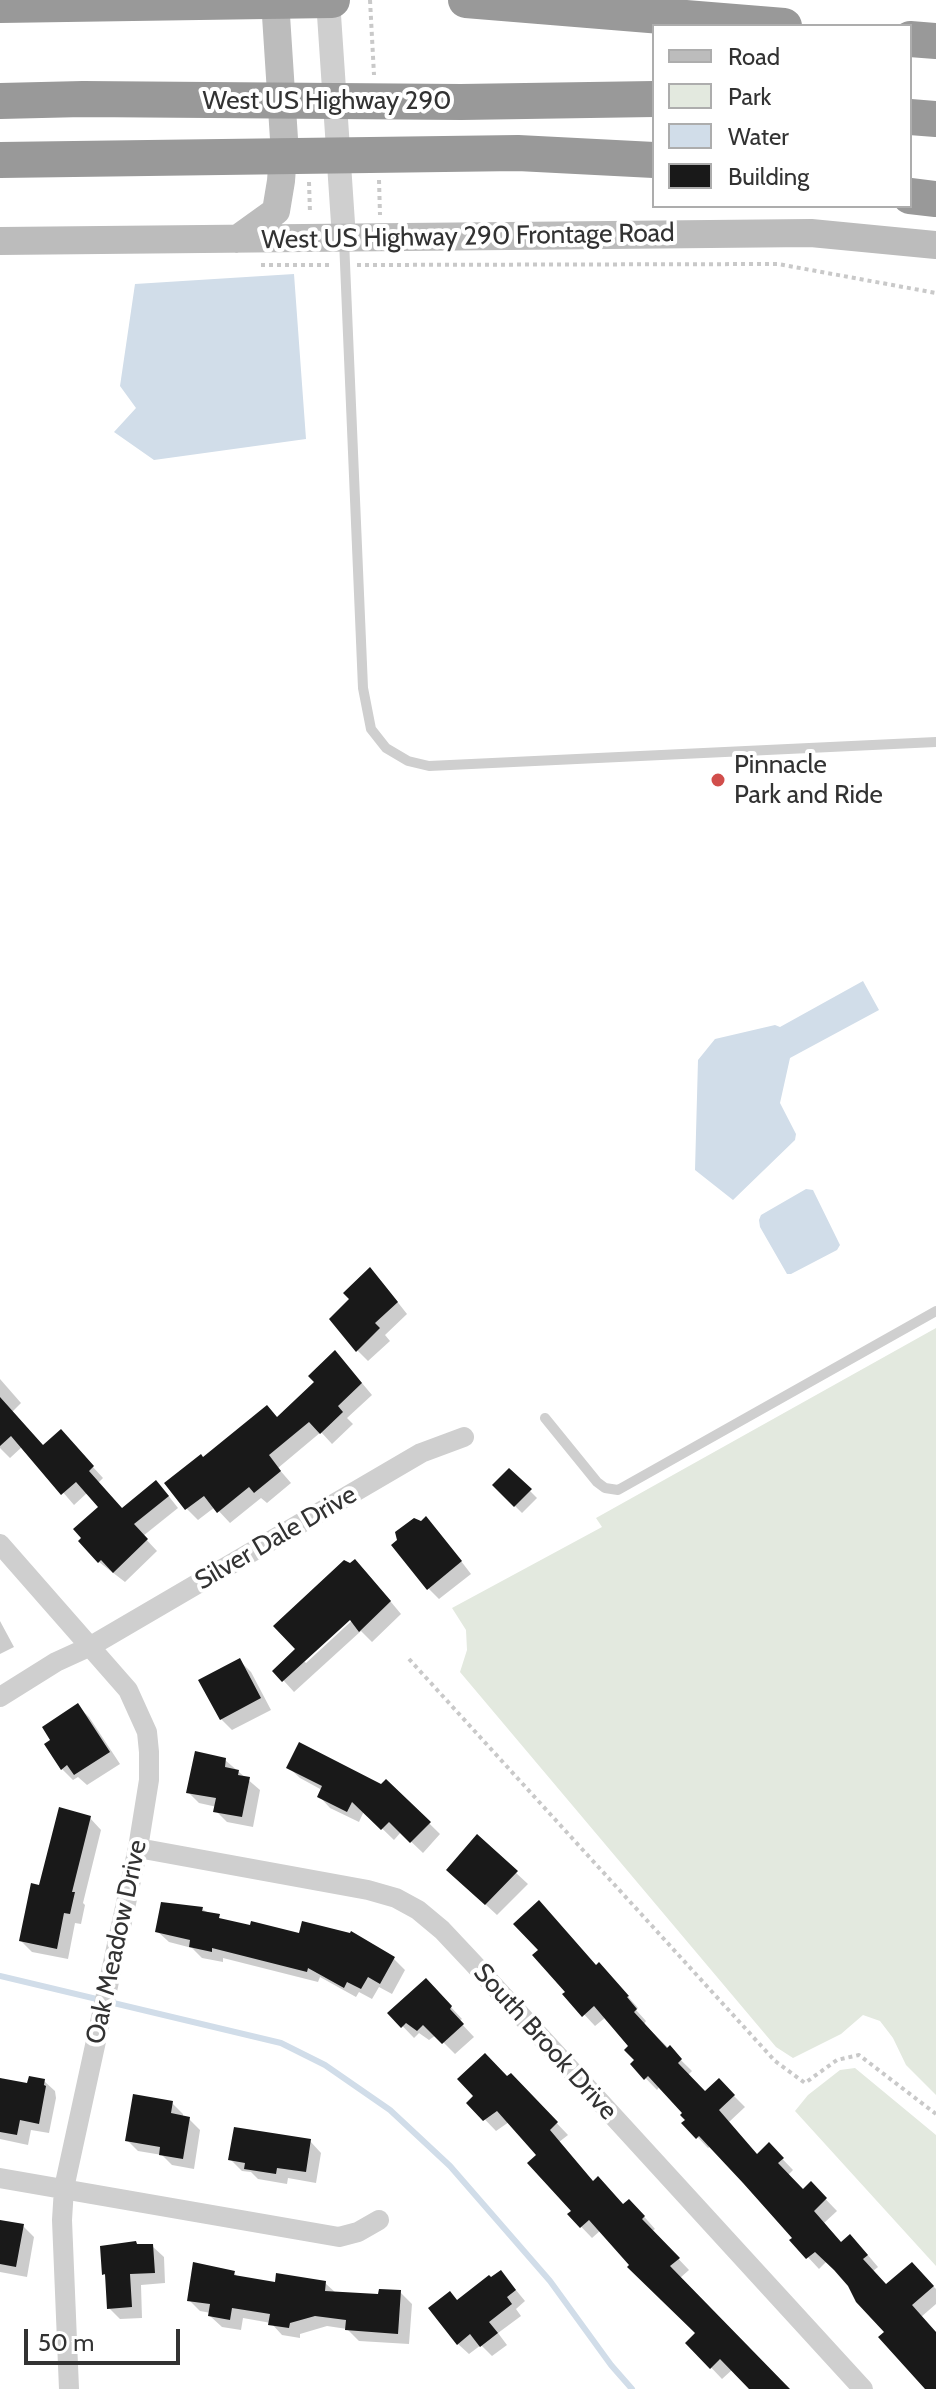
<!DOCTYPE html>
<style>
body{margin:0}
#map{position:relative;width:936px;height:2389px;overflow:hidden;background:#fff;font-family:Cabin,sans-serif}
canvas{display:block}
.legend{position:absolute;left:652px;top:24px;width:260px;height:184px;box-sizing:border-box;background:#fff;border:2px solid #adadad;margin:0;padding:10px 14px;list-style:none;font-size:24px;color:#323232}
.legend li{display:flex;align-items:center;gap:16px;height:40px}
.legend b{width:40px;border:2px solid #adadad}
.scale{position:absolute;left:24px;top:2329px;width:156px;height:36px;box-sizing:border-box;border:4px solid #323232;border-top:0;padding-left:10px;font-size:24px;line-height:28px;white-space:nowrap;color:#323232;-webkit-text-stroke:6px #fff;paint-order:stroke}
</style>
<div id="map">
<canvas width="936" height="2389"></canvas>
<ul class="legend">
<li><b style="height:10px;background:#bcbcbc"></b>Road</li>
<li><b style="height:22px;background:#e3e9df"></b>Park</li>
<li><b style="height:22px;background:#d1dde9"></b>Water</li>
<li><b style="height:22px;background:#191919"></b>Building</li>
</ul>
<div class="scale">50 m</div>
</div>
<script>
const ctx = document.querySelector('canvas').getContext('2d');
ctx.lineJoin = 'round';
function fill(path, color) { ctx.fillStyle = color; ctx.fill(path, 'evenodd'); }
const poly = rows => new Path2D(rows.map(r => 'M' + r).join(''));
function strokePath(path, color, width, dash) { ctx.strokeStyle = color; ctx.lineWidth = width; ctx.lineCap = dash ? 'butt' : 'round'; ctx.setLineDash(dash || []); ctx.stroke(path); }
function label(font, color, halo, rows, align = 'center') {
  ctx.font = font + ' Cabin,sans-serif'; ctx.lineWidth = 8; ctx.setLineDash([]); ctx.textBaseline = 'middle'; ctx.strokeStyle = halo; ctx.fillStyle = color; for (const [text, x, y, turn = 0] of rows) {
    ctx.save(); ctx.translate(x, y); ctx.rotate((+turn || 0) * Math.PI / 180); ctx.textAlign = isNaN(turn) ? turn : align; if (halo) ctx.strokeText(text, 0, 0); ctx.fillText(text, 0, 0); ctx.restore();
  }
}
fill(poly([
 [936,1328,936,2095,906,2065,893,2038,880,2021,863,2015,841,2034,793,2058,776,2047,460,1672,467,1650,466,1630,452,1608,602,1527,596,1518],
 [855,2068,936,2135,936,2266,795,2111,808,2095,840,2070]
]), '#e3e9df');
fill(poly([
 [294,274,306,439,154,460,114,432,136,408,120,386,135,284],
 [863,981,879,1010,790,1058,780,1103,796,1134,795,1140,733,1200,695,1170,698,1060,715,1039,775,1025,780,1027],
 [806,1189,813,1190,840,1245,837,1250,791,1274,787,1274,760,1227,759,1220,761,1215]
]), '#d1dde9');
fill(poly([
 [381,1281,407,1314,385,1335,390,1341,368,1361,357,1350],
 [346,1364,372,1395,347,1418,353,1424,332,1444,321,1432,278,1468,291,1483,267,1503,261,1498,230,1523,215,1507,198,1520,187,1509,167,1483,203,1460,278,1419],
 [0,1379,21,1403,12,1412,43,1447,71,1443,103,1478,98,1483,123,1510,167,1494,178,1508,143,1536,157,1551,125,1582,99,1562,101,1507,87,1493,74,1505,23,1446,10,1458,0,1448],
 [509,1470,537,1498,522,1513,494,1485],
 [437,1530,471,1574,439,1599,428,1588],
 [366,1572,401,1614,372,1642,361,1631,294,1692,275,1671],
 [356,1612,358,1615,306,1663,303,1660],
 [0,1621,14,1647,0,1654],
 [240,1661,251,1672,271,1710,232,1730,221,1719],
 [78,1706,89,1717,120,1764,87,1785,78,1777,73,1780,62,1769],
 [225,1760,260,1790,253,1827,227,1822,216,1811,217,1807,199,1803,188,1792],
 [288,1767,381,1786,386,1781,440,1834,423,1853,401,1832,394,1840,364,1811,359,1822,330,1808,319,1796,322,1790,300,1778],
 [90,1818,101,1830,83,1903,85,1905,81,1924,75,1923,68,1959,32,1952,21,1941,41,1887],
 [477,1837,528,1884,497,1915,460,1881],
 [202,1909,223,1921,394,1959,405,1970,392,1994,379,1987,372,1999,359,1992,356,1997,320,1977,318,1982,223,1958,223,1962,202,1958,192,1948,169,1942,157,1931],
 [596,1967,610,1976,638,2008,636,2010,646,2021,644,2024,692,2071,688,2075,705,2094,719,2081,745,2107,729,2122,758,2156,769,2145,793,2170,788,2175,803,2191,811,2184,837,2211,824,2223,842,2244,861,2247,878,2267,873,2271,887,2286,912,2265,936,2289,936,2304,921,2317,936,2334,936,2389,928,2389,850,2285,827,2261,819,2269,792,2240,795,2238,711,2146,708,2148,684,2123,688,2120,685,2113,660,2086,657,2090,632,2064,637,2061,631,2046,606,2017,595,2026,565,1994],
 [437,1992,462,2019,459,2021,474,2037,455,2054,436,2035,429,2040,419,2033,414,2038,390,2013],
 [511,2075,568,2135,559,2142,594,2183,624,2206,640,2212,655,2229,652,2231,689,2270,680,2278,787,2389,749,2389,750,2388,733,2369,722,2379,688,2343,698,2334,601,2230,592,2238,570,2215,574,2212,539,2155,509,2122,496,2131,469,2103],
 [0,2080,29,2086,44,2081,55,2091,56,2098,49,2133,31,2130,28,2145,0,2139],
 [172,2103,183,2114,183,2118,189,2119,200,2130,194,2169,172,2165,162,2155,138,2151,127,2140],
 [310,2141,321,2153,316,2183,288,2178,287,2184,258,2179,251,2172,242,2171,230,2159],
 [0,2222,23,2226,34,2237,27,2277,0,2272],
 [138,2246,152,2246,164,2257,165,2283,141,2285,142,2318,120,2319,109,2308,107,2278,104,2274],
 [501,2272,525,2301,516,2309,521,2316,498,2333,507,2345,492,2356,481,2345,469,2354,458,2344,491,2279],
 [234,2273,239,2278,276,2284,325,2283,336,2293,380,2296,400,2292,412,2304,409,2344,359,2341,347,2329,327,2326,300,2334,300,2338,282,2335,271,2323,243,2318,241,2330,222,2327,210,2316,211,2313,200,2311,189,2300]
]), '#0003');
strokePath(poly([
 [0,1976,281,2043,325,2065,390,2110,450,2166,550,2281,611,2365,632,2389]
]), '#d1dde9', 6);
fill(poly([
 [370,1267,398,1302,375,1323,380,1328,356,1352,329,1319,349,1299,343,1293],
 [335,1350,362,1383,338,1406,343,1412,320,1434,309,1422,269,1455,281,1471,254,1493,249,1487,217,1513,204,1496,185,1510,164,1483,201,1454,203,1457,267,1405,277,1417,314,1382,308,1376],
 [0,1397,43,1445,61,1429,94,1466,89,1471,122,1508,156,1480,169,1496,134,1524,148,1539,113,1573,101,1560,98,1563,78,1541,81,1538,73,1529,98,1507,76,1482,61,1495,11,1436,0,1446],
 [509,1468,532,1489,514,1507,492,1485],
 [426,1516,462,1561,427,1590,391,1545,397,1540,395,1532,414,1518,421,1521],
 [355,1559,391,1601,359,1632,350,1620,282,1682,272,1671,295,1649,273,1626,344,1560,350,1563],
 [240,1658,261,1698,220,1720,198,1680],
 [78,1703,110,1752,74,1775,67,1765,61,1770,44,1744,50,1740,42,1727],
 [299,1742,381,1784,386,1779,431,1822,410,1843,389,1822,381,1830,352,1802,347,1812,317,1797,322,1786,286,1768],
 [195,1751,226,1758,225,1767,239,1770,238,1775,250,1777,242,1817,213,1812,216,1798,186,1793],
 [59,1807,91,1816,72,1892,75,1892,70,1914,64,1913,57,1949,19,1941,31,1883,39,1885],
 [477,1834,518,1871,485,1905,446,1870],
 [539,1900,596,1965,599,1962,629,1996,627,1997,637,2009,634,2012,667,2048,670,2045,682,2059,678,2063,705,2091,719,2078,735,2095,719,2110,757,2154,769,2142,784,2158,778,2163,803,2189,811,2181,827,2198,814,2211,841,2242,850,2234,868,2255,863,2259,886,2284,912,2262,934,2286,912,2305,936,2332,936,2389,925,2389,878,2337,884,2332,856,2302,848,2286,834,2270,815,2252,806,2259,789,2240,792,2238,743,2183,699,2136,696,2139,681,2123,685,2120,680,2115,682,2113,648,2076,644,2080,630,2064,634,2060,624,2050,628,2046,594,2006,582,2017,562,1994,565,1992,532,1955,538,1950,513,1924],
 [161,1902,203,1907,202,1911,220,1914,219,1918,250,1925,251,1921,299,1933,302,1921,350,1933,351,1931,395,1957,380,1984,368,1977,361,1989,347,1982,344,1988,308,1968,307,1972,212,1948,212,1952,189,1947,190,1940,155,1932],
 [426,1978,452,2006,450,2009,464,2024,442,2044,423,2025,417,2031,406,2023,401,2028,387,2013],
 [485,2053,507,2076,511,2073,558,2122,550,2130,593,2181,598,2176,623,2204,629,2199,645,2216,642,2219,680,2258,670,2266,790,2389,749,2389,720,2359,710,2369,685,2343,695,2333,627,2267,629,2265,589,2220,580,2228,567,2214,571,2211,527,2163,536,2155,497,2111,483,2121,466,2103,473,2096,457,2079],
 [29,2076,45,2079,44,2085,46,2086,39,2124,20,2120,17,2135,0,2132,0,2078,27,2083],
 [133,2094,173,2101,171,2113,190,2117,183,2159,159,2155,160,2147,125,2141],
 [234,2127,311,2139,306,2172,277,2168,276,2174,244,2169,245,2163,228,2160],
 [0,2220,24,2224,16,2267,0,2264],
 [136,2241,137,2244,153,2244,155,2273,130,2274,132,2307,107,2309,105,2274,102,2275,100,2246],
 [193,2262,235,2271,234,2275,275,2282,276,2273,326,2281,325,2291,378,2294,379,2289,401,2290,398,2334,345,2330,346,2320,315,2316,290,2323,289,2328,268,2325,270,2314,232,2308,230,2320,208,2316,210,2304,187,2301],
 [501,2270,516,2290,507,2297,512,2304,489,2322,498,2333,480,2347,470,2334,457,2345,428,2308,450,2291,457,2300,489,2275,491,2277]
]), '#191919');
strokePath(poly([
 [370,0,374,75],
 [379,180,380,215],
 [309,182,310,213],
 [261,265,332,265],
 [357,265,778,264,936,293],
 [409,1659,775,2061,805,2083,837,2060,859,2055,936,2114]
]), '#c9c9c9', 4, [4, 4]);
strokePath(poly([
 [344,240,363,688,371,729,386,748,408,761,429,766,936,742],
 [545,1418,597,1482,605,1488,618,1490,936,1311]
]), '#cfcfcf', 10);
strokePath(poly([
 [0,1544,128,1690,147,1732,149,1752,149,1780,138,1848,64,2188,62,2220,69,2389],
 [0,1697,56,1662,91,1646,421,1453,464,1437],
 [138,1848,368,1890,396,1898,418,1910,442,1930,473,1963,863,2389],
 [0,2178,339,2237,358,2232,379,2220]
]), '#cfcfcf', 20);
strokePath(poly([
 [328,0,344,238]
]), '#cfcfcf', 24);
strokePath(poly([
 [237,239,276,211,281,181,284,139,275,0],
 [0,241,811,233,936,245]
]), '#bcbcbc', 28);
strokePath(poly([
 [466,0,784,26],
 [0,5,332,0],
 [910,39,936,41],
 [0,101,83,99,461,102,654,99],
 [910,117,936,119],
 [0,160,518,153,654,160],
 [910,196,936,199]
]), '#999', 36);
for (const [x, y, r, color] of [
 [718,780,8,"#d14e4b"]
]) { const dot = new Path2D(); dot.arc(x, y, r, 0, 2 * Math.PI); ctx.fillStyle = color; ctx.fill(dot); strokePath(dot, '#fff', 3); }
label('26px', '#323232', '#fff', [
 ["West US Highway 290",327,101],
 ["West US Highway 290 Frontage Road",468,237,-1],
 ["Silver Dale Drive",276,1538,-30],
 ["Oak Meadow Drive",117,1942,-78],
 ["South Brook Drive",545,2042,48]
]);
label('26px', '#323232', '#fff', [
 ["Pinnacle",734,765],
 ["Park and Ride",734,795]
], 'left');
</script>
